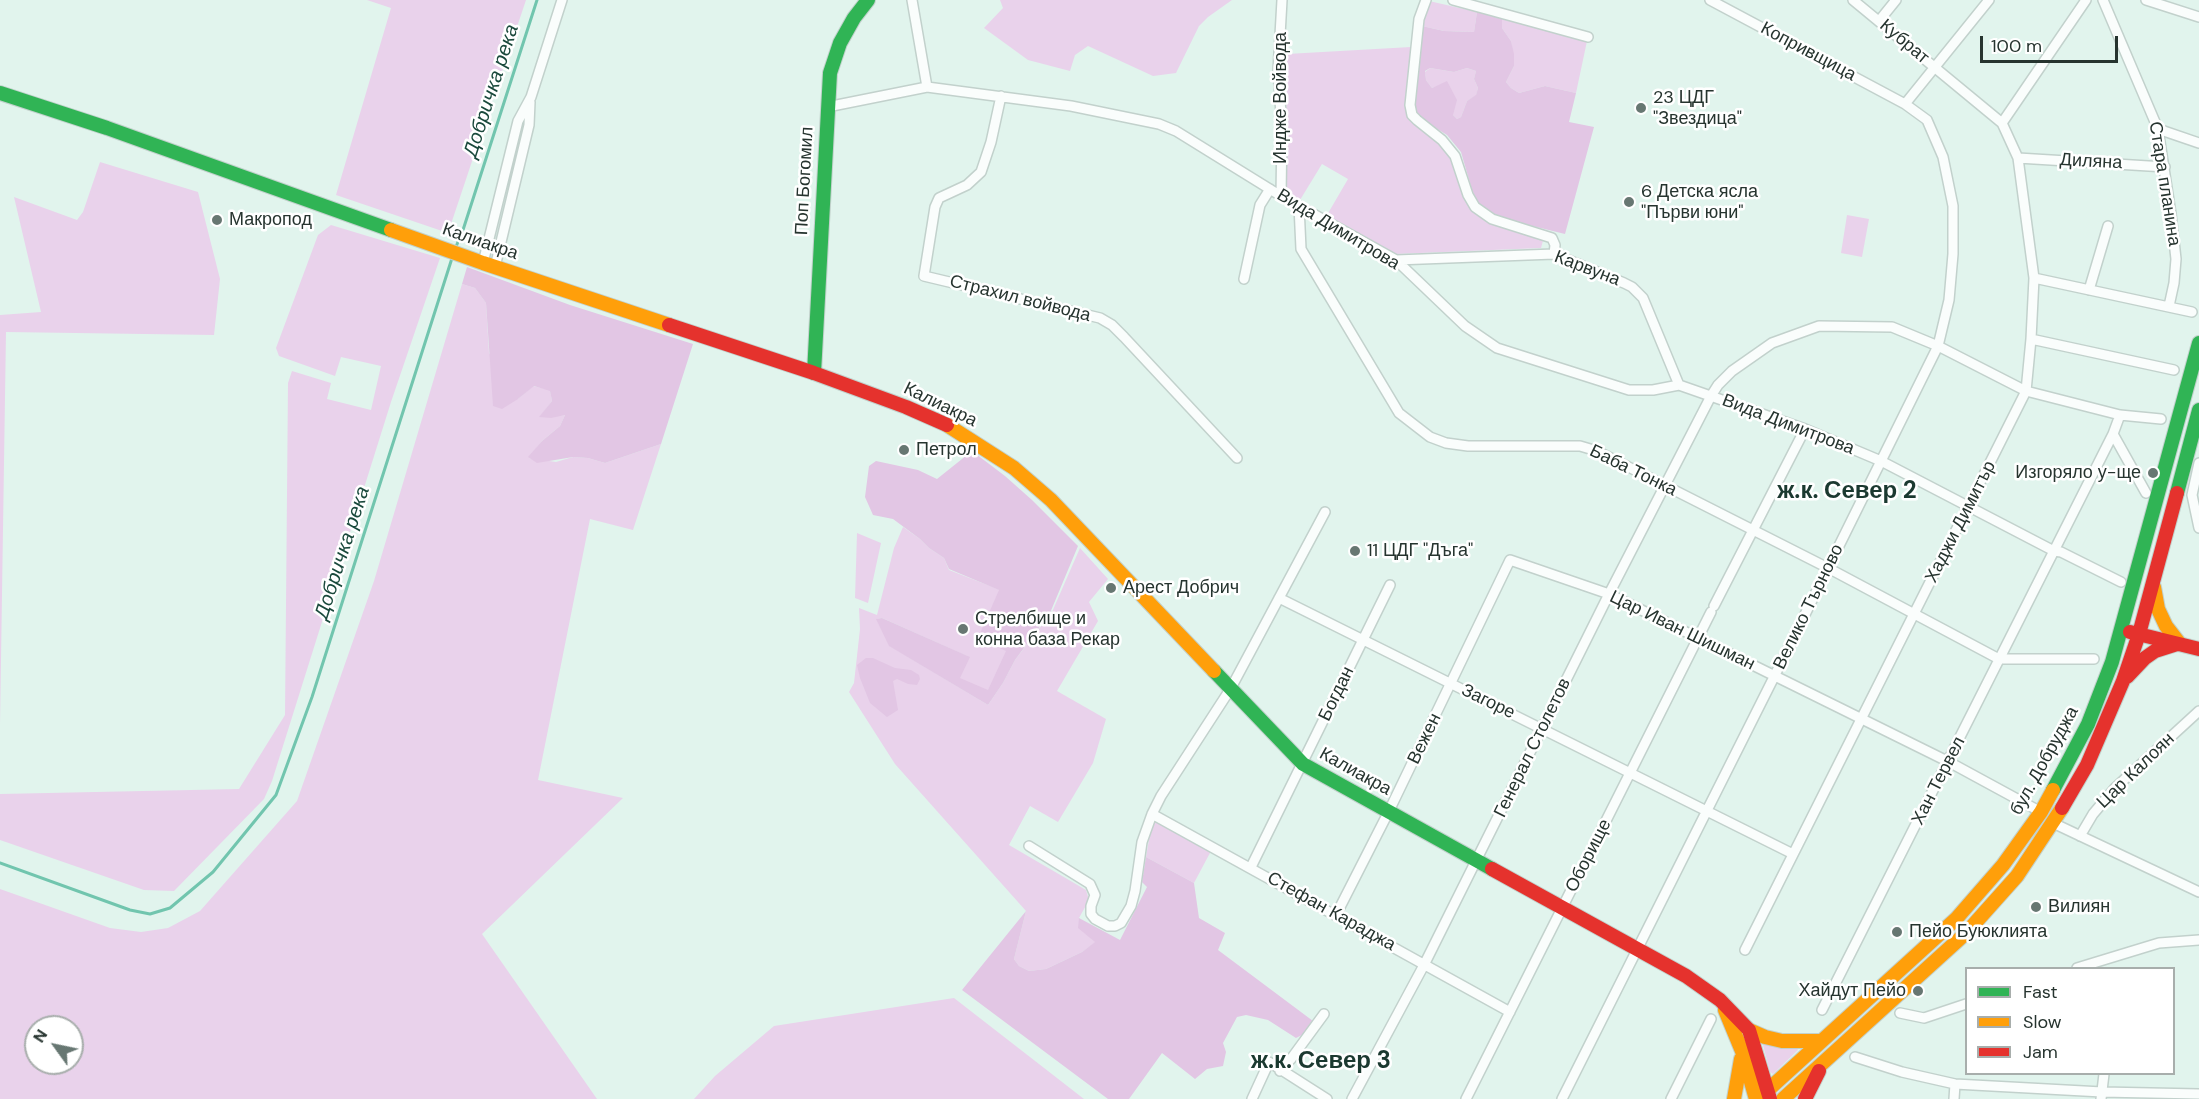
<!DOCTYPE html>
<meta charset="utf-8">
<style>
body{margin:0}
#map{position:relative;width:2199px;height:1099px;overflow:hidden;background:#e1f4ed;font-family:"DM Sans",sans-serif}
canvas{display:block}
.legend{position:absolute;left:1965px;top:967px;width:210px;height:108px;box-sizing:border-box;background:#fff;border:2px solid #a8aeac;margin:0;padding:8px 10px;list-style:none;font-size:18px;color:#26342f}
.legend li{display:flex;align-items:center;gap:12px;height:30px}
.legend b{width:30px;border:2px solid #a8aeac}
.north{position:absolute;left:24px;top:1015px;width:60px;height:60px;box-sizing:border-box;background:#fff;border:2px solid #a8aeac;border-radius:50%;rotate:303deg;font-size:16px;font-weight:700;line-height:24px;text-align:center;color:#26342f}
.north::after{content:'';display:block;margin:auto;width:21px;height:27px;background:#677772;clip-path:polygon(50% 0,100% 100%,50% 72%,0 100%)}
.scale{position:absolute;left:1980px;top:36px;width:138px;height:27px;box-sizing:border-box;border:3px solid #26342f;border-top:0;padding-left:8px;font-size:18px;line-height:21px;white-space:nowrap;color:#26342f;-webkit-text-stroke:4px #fff;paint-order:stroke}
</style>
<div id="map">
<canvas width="2199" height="1099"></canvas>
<ul class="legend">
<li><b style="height:8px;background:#30b455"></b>Fast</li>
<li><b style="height:8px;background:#ff9f0a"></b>Slow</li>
<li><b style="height:8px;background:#e5322d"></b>Jam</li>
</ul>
<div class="north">N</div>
<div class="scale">100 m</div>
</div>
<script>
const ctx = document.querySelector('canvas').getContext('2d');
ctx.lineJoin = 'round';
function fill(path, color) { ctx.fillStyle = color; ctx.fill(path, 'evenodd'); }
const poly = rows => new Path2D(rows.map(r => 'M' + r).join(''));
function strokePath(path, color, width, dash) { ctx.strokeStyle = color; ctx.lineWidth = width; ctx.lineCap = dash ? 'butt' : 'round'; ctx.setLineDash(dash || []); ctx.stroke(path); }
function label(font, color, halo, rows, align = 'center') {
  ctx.font = font + ' "DM Sans",sans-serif'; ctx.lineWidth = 5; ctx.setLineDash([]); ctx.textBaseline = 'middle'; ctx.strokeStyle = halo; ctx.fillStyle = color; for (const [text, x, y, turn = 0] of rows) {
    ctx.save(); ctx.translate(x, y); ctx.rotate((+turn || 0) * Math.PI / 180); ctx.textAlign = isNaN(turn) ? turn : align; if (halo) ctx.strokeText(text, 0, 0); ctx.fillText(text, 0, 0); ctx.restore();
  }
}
fill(poly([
 [367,0,526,0,448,233,336,195,391,8],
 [1000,0,1232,0,1208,17,1199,26,1176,73,1153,76,1088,46,1075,55,1070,71,1028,60,984,28,1003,8],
 [1429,1,1477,12,1474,32,1444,31,1422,26,1425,11],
 [1502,19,1587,41,1576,93,1545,86,1519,93,1511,88,1506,82,1514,66,1511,41,1502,28],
 [1411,47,1406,112,1409,120,1442,144,1453,159,1463,195,1474,212,1489,222,1544,237,1541,248,1396,254,1327,215,1348,179,1322,164,1300,200,1285,190,1287,54],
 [1430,68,1454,72,1467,68,1476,71,1474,79,1478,88,1476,96,1467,101,1461,117,1457,119,1453,115,1438,86,1432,88,1426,80,1425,72],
 [100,162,198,192,220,279,214,335,6,332,0,725,0,315,41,312,14,197,77,220,83,212],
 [1847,215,1869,219,1862,257,1841,253],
 [331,225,440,258,391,402,272,781,264,799,174,891,144,890,0,840,0,794,239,789,285,715,288,383,292,371,331,383,327,399,371,410,381,366,341,357,335,376,279,356,276,348,318,235],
 [462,284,475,288,486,303,489,353,518,399,533,386,550,390,552,401,540,417,565,415,560,426,542,441,529,458,556,462,573,457,588,458,605,463,661,444,633,530,590,519,538,780,623,798,482,934,597,1099,0,1099,0,889,110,928,141,932,168,928,200,911,297,801,374,581],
 [36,1027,72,1027,72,1063,36,1063],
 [903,527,920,539,929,548,944,558,949,570,1031,602,992,695,957,679,967,656,882,618,877,619,890,646,988,705,1003,683,1015,660,1052,612,1080,548,1108,579,1089,602,1098,621,1057,691,1106,719,1093,763,1058,822,1030,806,1009,845,1086,890,1089,900,1079,918,1079,927,1096,942,1082,952,1046,969,1029,971,1019,966,1014,959,1026,911,895,764,849,692,854,683,860,629,859,608,877,615,894,548],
 [857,533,881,543,868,603,855,598],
 [1156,821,1211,851,1194,883,1146,857,1150,834,1153,824],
 [954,998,1084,1099,694,1099,715,1076,774,1026],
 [1762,1041,1782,1047,1796,1047,1798,1050,1773,1074,1770,1072]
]), '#e9d2eb');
fill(poly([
 [1477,12,1502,19,1502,28,1511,41,1514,54,1514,66,1506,82,1511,88,1519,93,1545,86,1576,93,1569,122,1594,127,1565,234,1496,217,1481,209,1472,190,1461,152,1447,135,1423,120,1416,111,1415,100,1422,26,1444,31,1474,32],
 [1430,68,1454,72,1467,68,1476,71,1474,79,1478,88,1476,95,1467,101,1461,117,1457,119,1453,115,1457,100,1447,81,1432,88,1426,80,1425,71],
 [467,267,570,305,693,344,661,444,605,463,588,458,573,457,537,463,528,457,542,441,560,426,565,415,551,418,539,417,552,401,550,391,534,386,518,399,502,409,493,406,486,303,475,288,462,284],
 [972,451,1005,476,1032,500,1078,546,1050,613,1015,660,1003,683,988,705,889,646,876,619,882,618,970,657,960,678,988,690,1006,651,978,638,999,590,949,569,944,558,929,548,920,539,893,519,873,515,865,497,869,466,876,461,918,470,937,479],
 [866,658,873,658,895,668,911,670,919,675,920,679,917,685,908,684,897,679,893,681,898,710,887,717,870,703,860,678,857,665],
 [1146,857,1194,883,1199,918,1225,933,1218,950,1313,1021,1302,1035,1296,1038,1268,1020,1246,1015,1237,1017,1223,1043,1226,1052,1223,1066,1207,1069,1195,1079,1162,1053,1129,1099,1108,1099,962,990,1026,911,1014,959,1019,966,1029,971,1046,969,1082,952,1095,942,1078,928,1079,918,1120,940,1147,887,1142,882]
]), '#e2c6e4');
strokePath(poly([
 [455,249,463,230,537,0],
 [0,863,130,910,150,914,170,908,213,872,276,795,312,697,453,255]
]), '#71c5ae', 3);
const street = poly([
 [912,0,927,87],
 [1426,0,1419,19,1410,105,1412,115,1417,120,1442,140,1455,156,1468,195,1475,207,1492,219,1552,238,1555,245,1554,254],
 [1453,0,1588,37],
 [2103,0,2158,129,2171,214,2176,259,2174,283,2169,306],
 [2146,0,2199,17],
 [1879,21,1896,0],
 [1001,96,991,142,981,172,967,185,939,198,935,207,924,276,1100,318,1112,325,1124,337,1237,458],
 [1905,104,1989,0],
 [827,107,927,87,1071,106,1159,124,1176,131,1281,196,1396,260,1465,326,1497,348,1629,390,1653,390,1679,385,1805,429,1881,461,2054,551,2061,552,2121,582],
 [2002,123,2086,0],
 [2158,129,2199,143],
 [2018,158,2165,167],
 [1281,196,1282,129,1278,71,1282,0],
 [1299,206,1301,249,1399,413,1430,437,1446,443,1468,446,1580,446,1597,451,1828,568,1999,659,2094,659],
 [1396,260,1554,254,1624,283,1632,287,1643,298,1679,385],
 [483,263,518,121,531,97,562,0],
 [495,267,529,125,530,102],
 [2034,278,2192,312],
 [1244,279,1260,205,1270,189],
 [2089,290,2108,226],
 [2031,339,2174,370],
 [2113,434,2146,493],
 [2199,463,2192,495,2199,528],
 [1279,598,1793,854],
 [1714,606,1805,429],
 [1152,814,1510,1012],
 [2053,823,2199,892],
 [2080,836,2093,814,2115,788,2199,711],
 [1029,846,1090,884,1095,895,1091,906,1091,914,1095,919,1108,926,1115,926,1121,923,1131,906,1135,891,1142,842,1152,814,1161,796,1231,688,1325,512],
 [1251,867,1390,585],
 [1336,915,1389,811,1510,560,1609,594,1949,762,2041,812],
 [1745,950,2026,391,2031,339,2034,278,2018,158,2002,123,1853,0],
 [2077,968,2159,943,2199,940],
 [1822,1010,2113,434,2120,415],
 [1900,1013,1924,1018,1966,1004],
 [1855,1057,1902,1072,1955,1084,2102,1092,2199,1094],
 [1280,1071,1291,1059,1324,1014],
 [1252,1099,1269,1062,1327,1099],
 [1352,1099,1424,965,1609,594,1711,396,1718,385,1732,371,1772,343,1819,326,1892,327,1938,346,2026,391,2120,415,2161,419],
 [1466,1099,1711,612],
 [1562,1099,1774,677,1938,346,1949,300,1953,254,1953,206,1943,157,1927,120,1905,104,1710,0],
 [1671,1099,1711,1019],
 [1954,1099,1955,1084],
 [2101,1099,2104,1074]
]);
const fast = poly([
 [0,93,107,128,391,230],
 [814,373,830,73,840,43,854,18,868,0],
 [2177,493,2199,410],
 [1214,671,1303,764,1492,869],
 [2053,790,2088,724,2112,662,2199,343]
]);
const slow = poly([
 [391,230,483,263,669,325],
 [947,425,1014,468,1051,500,1214,671],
 [2154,587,2158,609,2166,626,2180,644],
 [1725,1010,1742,1051,1756,1099],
 [1749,1030,1765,1037,1782,1041,1819,1041],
 [1734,1099,1741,1059],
 [1758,1099,1956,919,2003,865,2041,812,2053,790],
 [1783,1099,1967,932,2017,876,2062,808]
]);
const jam = poly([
 [669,325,814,373,906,407,947,425],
 [2130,632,2199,649],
 [2127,677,2145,658,2155,651,2177,644],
 [2062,808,2087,765,2123,681,2139,634,2177,493],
 [1492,869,1686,976,1720,1000,1749,1030,1770,1099],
 [1805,1099,1819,1071]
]);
strokePath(street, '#c2d1cc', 12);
strokePath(fast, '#c2d1cc', 16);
strokePath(slow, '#c2d1cc', 16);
strokePath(jam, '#c2d1cc', 16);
strokePath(street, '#fafdfc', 9);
strokePath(fast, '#30b455', 14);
strokePath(slow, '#ff9f0a', 14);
strokePath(jam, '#e5322d', 14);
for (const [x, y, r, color] of [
 [1641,108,6,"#677772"],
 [1629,202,6,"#677772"],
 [217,220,6,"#677772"],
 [904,450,6,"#677772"],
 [2153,473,6,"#677772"],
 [1355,551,6,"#677772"],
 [1111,588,6,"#677772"],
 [963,629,6,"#677772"],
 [2036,907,6,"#677772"],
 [1897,932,6,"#677772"],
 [1918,991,6,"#677772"]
]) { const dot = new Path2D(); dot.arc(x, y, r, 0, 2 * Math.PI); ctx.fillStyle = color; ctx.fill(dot); strokePath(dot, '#fff', 2); }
label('18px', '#26342f', '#fff', [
 ["Кубрат",1904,42,40],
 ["Копривщица",1808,52,28],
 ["Индже Войвода",1281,98,-90],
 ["Диляна",2091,162,3],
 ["Поп Богомил",805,181,-87],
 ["Стара планина",2164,184,81],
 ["Вида Димитрова",1338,230,31],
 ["Калиакра",480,242,19],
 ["Карвуна",1587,269,21],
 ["Страхил войвода",1020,299,14],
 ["Калиакра",940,405,26],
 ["Вида Димитрова",1788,425,21],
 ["Баба Тонка",1633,471,26],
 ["Хаджи Димитър",1961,522,-63],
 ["Велико Търново",1809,607,-64],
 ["Цар Иван Шишман",1682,631,26],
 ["Богдан",1337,694,-64],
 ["Загоре",1488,702,26],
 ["Вежен",1425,739,-64],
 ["Генерал Столетов",1533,748,-64],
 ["бул. Добруджа",2045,761,-61],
 ["Цар Калоян",2136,771,-44],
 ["Калиакра",1355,772,29],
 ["Хан Тервел",1939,781,-63],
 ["Оборище",1589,856,-63],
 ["Стефан Караджа",1331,912,29]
]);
label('18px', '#26342f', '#fff', [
 ["23 ЦДГ",1653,98],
 ["\"Звездица\"",1653,119],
 ["6 Детска ясла",1641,192],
 ["\"Първи юни\"",1641,213],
 ["Макропод",229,220],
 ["Петрол",916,450],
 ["Изгоряло у-ще",2141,473,"right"],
 ["11 ЦДГ \"Дъга\"",1367,551],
 ["Арест Добрич",1123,588],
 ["Стрелбище и",975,619],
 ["конна база Рекар",975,640],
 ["Вилиян",2048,907],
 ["Пейо Буюклията",1909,932],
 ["Хайдут Пейо",1906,991,"right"]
], 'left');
label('italic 20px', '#1a493c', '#fff', [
 ["Добричка река",492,91,-72],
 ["Добричка река",343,553,-72]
]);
label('bold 24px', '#1b3930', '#fff', [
 ["ж.к. Север 2",1847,492],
 ["ж.к. Север 3",1321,1062]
]);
</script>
